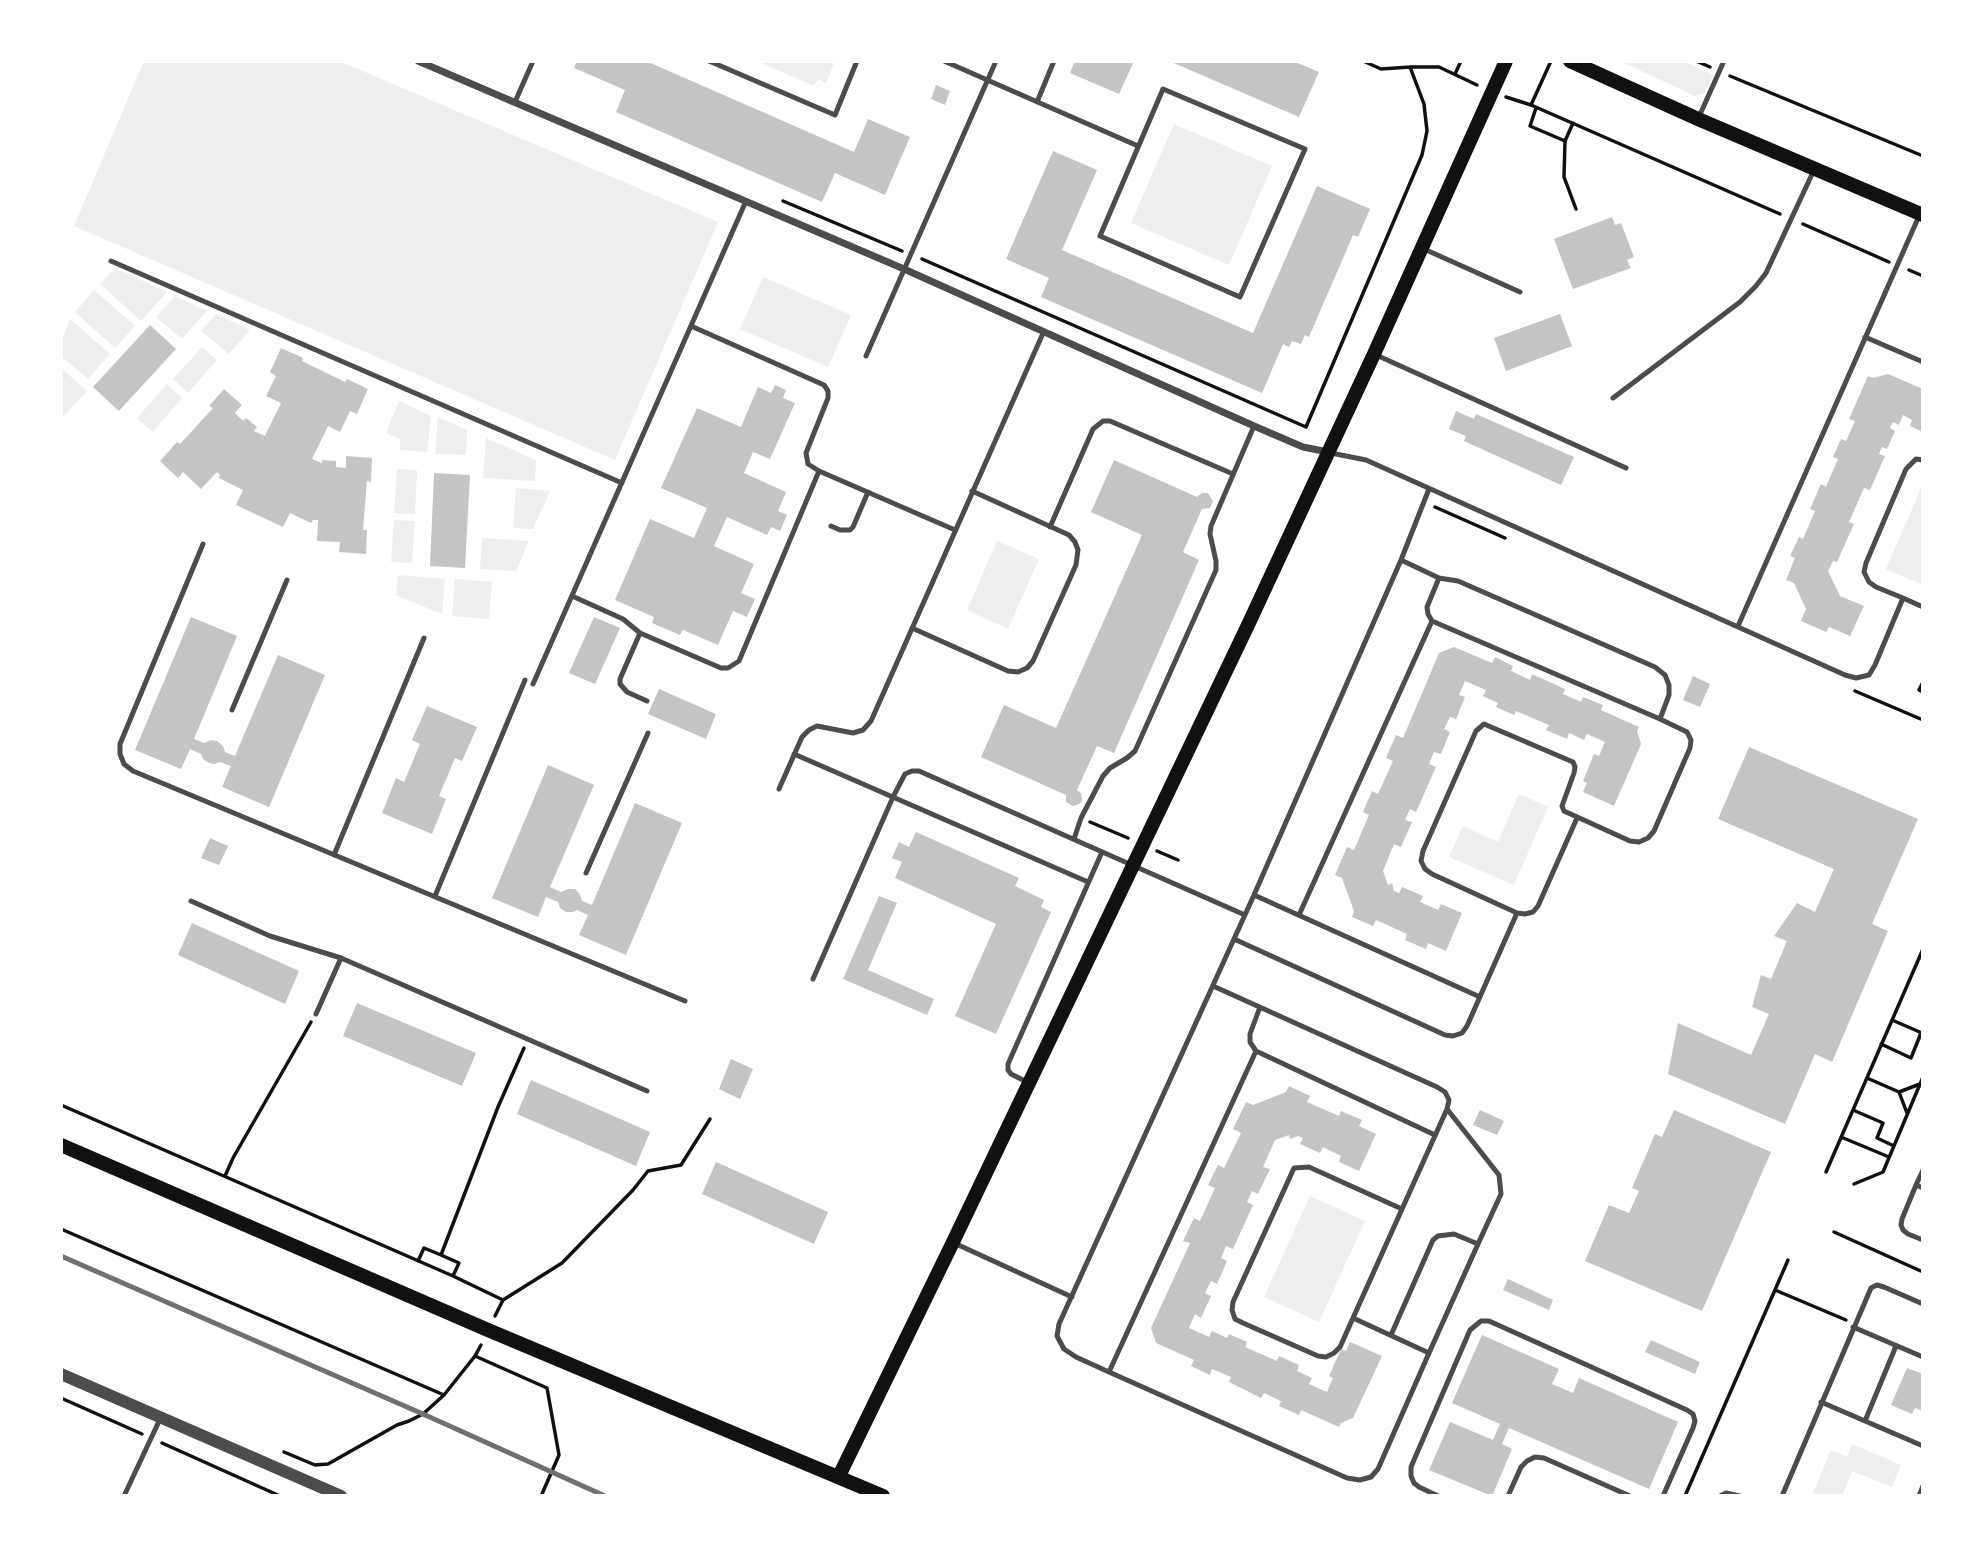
<!DOCTYPE html>
<style>
body{margin:0}
#map{position:relative;width:1984px;height:1557px;overflow:hidden;background:#fff;font-family:Mulish,sans-serif}
canvas{display:block}
.frame{position:absolute;inset:0;border:63px solid #fff;pointer-events:none}
</style>
<div id="map">
<canvas width="1984" height="1557"></canvas>
<div class="frame"></div>
</div>
<script>
const ctx = document.querySelector('canvas').getContext('2d');
ctx.lineJoin = 'round';
function fill(path, color) { ctx.fillStyle = color; ctx.fill(path, 'evenodd'); }
const poly = rows => new Path2D(rows.map(r => 'M' + r).join(''));
function strokePath(path, color, width, dash) { ctx.strokeStyle = color; ctx.lineWidth = width; ctx.lineCap = dash ? 'butt' : 'round'; ctx.setLineDash(dash || []); ctx.stroke(path); }
fill(poly([
 [144,61,339,61,718,222,615,460,74,226],
 [757,61,835,61,826,83,818,79,814,86],
 [1620,61,1682,61,1713,75,1705,93,1695,96],
 [1174,124,1272,166,1229,265,1131,223],
 [115,268,167,292,141,321,100,284],
 [763,277,851,315,828,367,740,329],
 [94,290,135,326,115,348,75,312],
 [175,296,207,311,182,339,156,317],
 [216,314,250,330,229,354,201,331],
 [70,319,110,354,88,379,61,356,61,342],
 [202,347,217,360,188,393,173,379],
 [61,368,87,391,61,419],
 [167,384,182,398,153,432,137,418],
 [399,401,431,416,427,452,400,450,400,439,386,433],
 [438,417,467,430,466,455,435,454],
 [486,438,536,460,535,481,483,478],
 [397,469,417,470,415,514,394,513],
 [1922,486,1923,487,1923,585,1886,569],
 [516,488,550,491,533,529,513,528],
 [394,520,415,521,412,563,391,562],
 [482,538,529,541,516,571,480,569],
 [997,541,1039,559,1008,629,967,610],
 [398,575,445,579,442,614,396,595],
 [455,579,492,582,489,619,452,616],
 [1519,794,1548,807,1514,885,1449,857,1463,826,1498,842],
 [1310,1196,1365,1221,1319,1322,1264,1297],
 [1852,1444,1901,1465,1892,1487,1852,1471,1842,1496,1812,1496,1831,1450,1847,1457]
]), '#eee');
fill(poly([
 [577,61,646,61,854,152,868,119,910,137,885,195,835,173,822,202,616,112,625,90,574,68],
 [1075,61,1134,61,1119,94,1070,73],
 [1169,61,1293,61,1319,72,1299,117],
 [936,85,950,91,945,105,931,99],
 [1053,151,1097,170,1062,250,1253,333,1317,186,1370,209,1358,237,1353,235,1309,337,1305,335,1301,344,1292,341,1289,347,1283,344,1262,393,1041,297,1049,278,1006,259],
 [1612,217,1615,225,1621,223,1634,257,1627,260,1631,268,1573,289,1554,239],
 [1560,314,1572,346,1506,371,1494,338],
 [150,325,176,349,119,411,93,387],
 [281,348,303,358,302,361,345,382,347,379,368,389,357,414,350,411,340,432,328,426,312,459,322,463,322,460,336,461,336,467,346,468,346,456,372,458,371,482,367,481,363,530,367,530,366,554,339,552,340,542,317,541,318,520,313,520,311,523,290,513,283,527,236,505,243,490,219,478,220,475,217,472,201,489,183,472,178,478,160,461,177,442,180,444,213,408,209,406,224,389,242,405,235,413,243,421,246,418,257,427,254,431,265,436,281,403,266,396,276,376,270,372],
 [1888,374,1923,389,1923,432,1910,426,1912,420,1903,415,1899,425,1893,422,1890,428,1895,431,1887,449,1882,447,1879,454,1885,456,1870,490,1864,488,1849,522,1854,524,1837,562,1833,561,1828,571,1840,596,1864,606,1850,636,1829,627,1826,632,1801,621,1806,609,1794,583,1786,580,1795,558,1790,556,1799,537,1803,539,1815,511,1810,509,1821,484,1826,487,1838,459,1833,457,1841,439,1846,441,1855,421,1849,419,1868,376,1873,378],
 [775,385,786,390,783,398,795,403,770,459,753,452,744,473,786,492,778,511,787,515,780,531,771,527,767,535,727,517,714,546,754,564,741,593,755,599,747,617,733,611,718,645,683,630,680,635,652,623,654,617,615,600,650,519,694,538,707,508,661,488,697,408,741,427,758,387,771,393],
 [1456,411,1474,419,1476,414,1574,457,1561,485,1464,441,1466,436,1449,429],
 [1114,460,1197,497,1202,493,1208,493,1213,501,1210,508,1202,509,1183,552,1199,560,1114,753,1097,746,1077,790,1081,793,1082,801,1079,804,1073,806,1066,802,1066,795,981,757,1004,705,1056,728,1142,535,1091,512],
 [434,473,470,475,465,568,430,566],
 [191,617,237,636,194,739,204,743,211,740,217,741,223,746,225,752,235,756,278,655,325,675,269,807,222,787,231,766,220,762,214,764,209,763,203,759,201,754,190,749,181,769,135,750],
 [594,617,620,628,595,684,569,673],
 [1454,647,1492,663,1495,657,1513,666,1511,671,1530,680,1532,674,1565,689,1563,694,1581,702,1583,697,1603,705,1601,710,1639,727,1637,731,1641,744,1614,806,1583,792,1587,783,1583,781,1594,754,1599,756,1605,742,1587,734,1584,740,1569,733,1567,739,1546,730,1549,725,1516,711,1514,715,1496,707,1498,703,1483,696,1486,690,1465,681,1459,695,1465,697,1456,719,1450,717,1444,729,1450,732,1441,754,1434,752,1429,764,1436,767,1416,812,1410,809,1405,820,1412,822,1401,847,1394,844,1383,871,1388,885,1392,883,1394,891,1399,893,1402,887,1423,896,1420,902,1438,910,1441,904,1462,913,1446,951,1428,943,1426,949,1405,940,1407,934,1376,920,1373,926,1352,917,1354,911,1342,878,1335,875,1347,847,1354,850,1369,815,1363,812,1372,791,1378,794,1393,761,1386,758,1396,735,1403,738,1439,653],
 [1693,676,1710,684,1700,707,1683,700],
 [659,689,716,714,706,739,648,714],
 [427,706,477,727,462,761,455,758,439,796,446,799,432,834,382,813,396,778,404,782,420,744,412,740],
 [1749,747,1918,819,1872,924,1888,931,1832,1062,1815,1054,1785,1124,1668,1074,1678,1023,1751,1055,1769,1014,1752,1007,1761,975,1771,979,1787,941,1774,936,1797,903,1815,912,1834,869,1718,819],
 [548,765,594,785,550,887,561,892,568,889,575,889,580,894,582,901,592,905,635,803,682,823,626,955,579,935,588,915,577,910,573,912,566,912,560,908,558,902,546,897,538,917,492,898],
 [916,832,1019,878,1015,886,1044,900,1041,907,1051,912,996,1034,955,1016,996,924,895,878,902,862,892,858,899,842,909,847],
 [210,838,228,846,219,865,201,858],
 [879,896,897,903,868,970,934,999,927,1015,843,979],
 [192,923,299,971,285,1004,178,955],
 [357,1003,476,1053,462,1086,343,1036],
 [731,1059,753,1069,740,1099,719,1089],
 [531,1080,650,1132,636,1166,517,1114],
 [1289,1086,1310,1096,1307,1102,1339,1116,1341,1111,1362,1120,1359,1126,1376,1134,1359,1171,1339,1162,1341,1156,1323,1147,1320,1153,1300,1144,1303,1138,1298,1136,1290,1139,1289,1135,1275,1140,1263,1167,1270,1169,1258,1194,1252,1191,1247,1202,1253,1205,1233,1249,1226,1246,1221,1258,1227,1261,1217,1284,1211,1281,1205,1293,1211,1296,1201,1318,1195,1314,1189,1328,1209,1337,1212,1331,1227,1338,1229,1334,1247,1342,1245,1347,1277,1361,1279,1356,1299,1365,1297,1371,1312,1378,1309,1384,1327,1392,1333,1378,1329,1376,1341,1349,1346,1351,1350,1342,1382,1356,1353,1418,1341,1423,1339,1427,1301,1410,1299,1415,1279,1406,1281,1401,1264,1393,1261,1398,1229,1382,1231,1377,1212,1369,1210,1375,1191,1366,1194,1360,1156,1343,1151,1328,1190,1243,1183,1241,1194,1218,1200,1221,1215,1188,1208,1185,1218,1165,1224,1168,1241,1133,1233,1129,1246,1102,1253,1105,1286,1092],
 [1480,1110,1504,1121,1497,1135,1473,1125],
 [1674,1110,1771,1152,1702,1311,1585,1261,1609,1205,1629,1213,1639,1191,1632,1188,1655,1134,1662,1137],
 [716,1162,828,1212,814,1244,702,1194],
 [1508,1279,1553,1300,1549,1310,1503,1290],
 [1482,1335,1559,1369,1552,1384,1573,1393,1579,1378,1678,1422,1649,1489,1509,1428,1502,1444,1512,1449,1492,1496,1429,1470,1450,1422,1493,1440,1500,1424,1452,1403],
 [1651,1340,1700,1362,1695,1374,1645,1352],
 [1907,1368,1923,1374,1923,1411,1915,1408,1912,1414,1891,1405]
]), '#c4c4c4');
strokePath(poly([
 [1363,61,1381,69,1410,67],
 [1551,61,1531,105,1780,214],
 [1696,61,1710,67],
 [1455,74,1461,61],
 [1730,76,1923,156],
 [1506,97,1531,105],
 [1536,108,1530,126,1565,141,1564,177,1576,209],
 [1565,141,1573,123],
 [783,201,902,251],
 [1803,224,1889,262],
 [922,259,1306,427,1422,155,1427,131,1424,104,1410,67,1439,67,1477,85],
 [1909,270,1923,276],
 [1435,507,1505,538],
 [1923,682,1919,690,1923,692],
 [1855,691,1923,720],
 [1090,822,1128,838],
 [1157,851,1178,860],
 [1892,1020,1922,1033],
 [1881,1044,1911,1058,1921,1033],
 [1867,1078,1899,1092,1907,1113],
 [1899,1092,1920,1084],
 [61,1105,453,1276,503,1300],
 [1853,1110,1883,1123,1877,1138,1894,1146],
 [1841,1137,1889,1157],
 [1826,1172,1923,949],
 [225,1176,233,1158,311,1022],
 [1854,1184,1883,1172,1923,1077],
 [61,1229,444,1395],
 [1834,1232,1923,1272],
 [1788,1260,1775,1290,1846,1320],
 [418,1261,424,1248,441,1255],
 [453,1276,459,1263,441,1255,498,1107,524,1048],
 [495,1316,503,1300,562,1263,633,1190,648,1171,681,1165,710,1119],
 [475,1356,547,1388,559,1455,542,1494,543,1496],
 [61,1398,142,1434],
 [162,1443,280,1496],
 [284,1452,315,1465,328,1464,397,1425,409,1421,423,1414,444,1395,475,1356,481,1345],
 [1685,1496,1775,1290]
]), '#111', 3.5);
strokePath(poly([
 [709,61,835,115,857,61],
 [944,61,1138,146],
 [1163,89,1305,149,1240,297,1100,236,1163,89],
 [515,102,533,61],
 [1037,102,1054,61],
 [1698,119,1724,61],
 [1424,249,1520,292],
 [111,261,622,483],
 [691,326,824,385,828,391,828,398,806,453,808,464,819,471],
 [1865,337,1923,362],
 [1374,354,1626,468],
 [866,356,996,61],
 [1613,398,1740,302,1756,286,1766,273,1814,170],
 [1331,453,1366,460,1845,675,1856,678,1869,675,1875,665,1903,598,1876,587,1869,582,1864,572,1866,563,1906,469,1916,459,1923,460],
 [831,526,840,530,850,530,853,527,868,492],
 [1050,527,1093,429,1103,421,1110,421,1233,474],
 [203,544,120,744,120,754,124,764,133,771,685,1001],
 [1401,560,1439,578,1458,581,1655,667,1665,675,1669,685,1669,695,1660,719],
 [572,596,623,619,640,633,721,668,728,668,739,661,819,471,955,530],
 [1903,598,1923,607],
 [1432,621,1428,614,1427,607,1439,578],
 [1738,626,1919,216],
 [912,628,1008,671,1018,672,1027,668,1033,661,1076,565,1078,550,1075,542,1069,535,972,491],
 [640,633,620,679,620,684,627,692,647,701],
 [533,684,746,201],
 [232,710,287,580],
 [794,754,1088,882],
 [779,789,802,737,809,730,817,726,853,733,863,730,871,721,1044,331],
 [1074,839,1081,818,1103,776,1110,768,1127,758,1135,751,1216,570,1216,561,1210,534,1211,526,1254,426],
 [334,855,424,638],
 [586,873,648,733],
 [1254,895,1480,997],
 [435,896,525,680],
 [191,901,270,936,341,958,647,1091],
 [1299,915,1432,621,1660,719,1687,732,1691,740,1690,748,1654,831,1648,838,1639,842,1630,841,1564,811,1562,806,1574,773,1575,767,1573,762,1484,724,1476,731,1423,851,1421,861,1425,869,1432,874,1517,913,1525,914,1533,912,1538,906,1577,818],
 [1234,939,1445,1035,1453,1036,1462,1033,1467,1026,1517,913],
 [813,979,893,797,905,774,912,771,919,771,1245,915],
 [1213,986,1437,1087,1445,1092,1449,1100,1447,1109,1353,1318,1429,1353,1378,1469,1371,1477,1360,1480,1347,1478,1109,1372,1076,1357,1064,1349,1057,1336,1059,1324,1254,895,1401,560,1429,489],
 [1260,1007,1250,1034,1250,1042,1256,1051,1435,1135],
 [316,1014,341,958],
 [1027,1082,1011,1074,1008,1070,1008,1064,1102,852],
 [1923,1170,1916,1185,1923,1188],
 [1916,1185,1902,1219,1901,1225,1903,1230,1908,1234,1923,1240],
 [954,1243,1072,1297],
 [1353,1318,1340,1347,1334,1353,1326,1357,1318,1356,1243,1323,1235,1319,1232,1310,1233,1302,1294,1168,1309,1167,1402,1209],
 [1853,1327,1923,1357],
 [1391,1335,1433,1240,1438,1236,1454,1234,1478,1244,1501,1194,1499,1175,1447,1109],
 [1429,1353,1478,1244],
 [1109,1372,1256,1051],
 [1821,1402,1923,1446],
 [1865,1421,1896,1346],
 [124,1496,161,1417],
 [1438,1496,1419,1487,1414,1483,1411,1476,1411,1467,1470,1330,1481,1321,1489,1321,1687,1410,1693,1414,1695,1421,1693,1428,1663,1496],
 [1508,1496,1521,1467,1527,1461,1535,1457,1544,1458,1630,1496],
 [1720,1496,1726,1493,1740,1496],
 [1782,1496,1871,1288,1877,1285,1884,1287,1923,1304],
 [1919,1496,1923,1486]
]), '#4c4c4c', 5);
strokePath(poly([
 [418,61,904,269,1254,426,1303,447,1328,452]
]), '#4c4c4c', 7);
strokePath(poly([
 [61,1374,341,1496]
]), '#4c4c4c', 12);
strokePath(poly([
 [1570,61,1698,119,1923,215],
 [61,1145,488,1330,883,1496],
 [839,1476,953,1242,1248,625,1374,354,1506,61]
]), '#111', 14);
strokePath(poly([
 [61,1256,423,1414,605,1496]
]), '#707070', 5);
</script>
